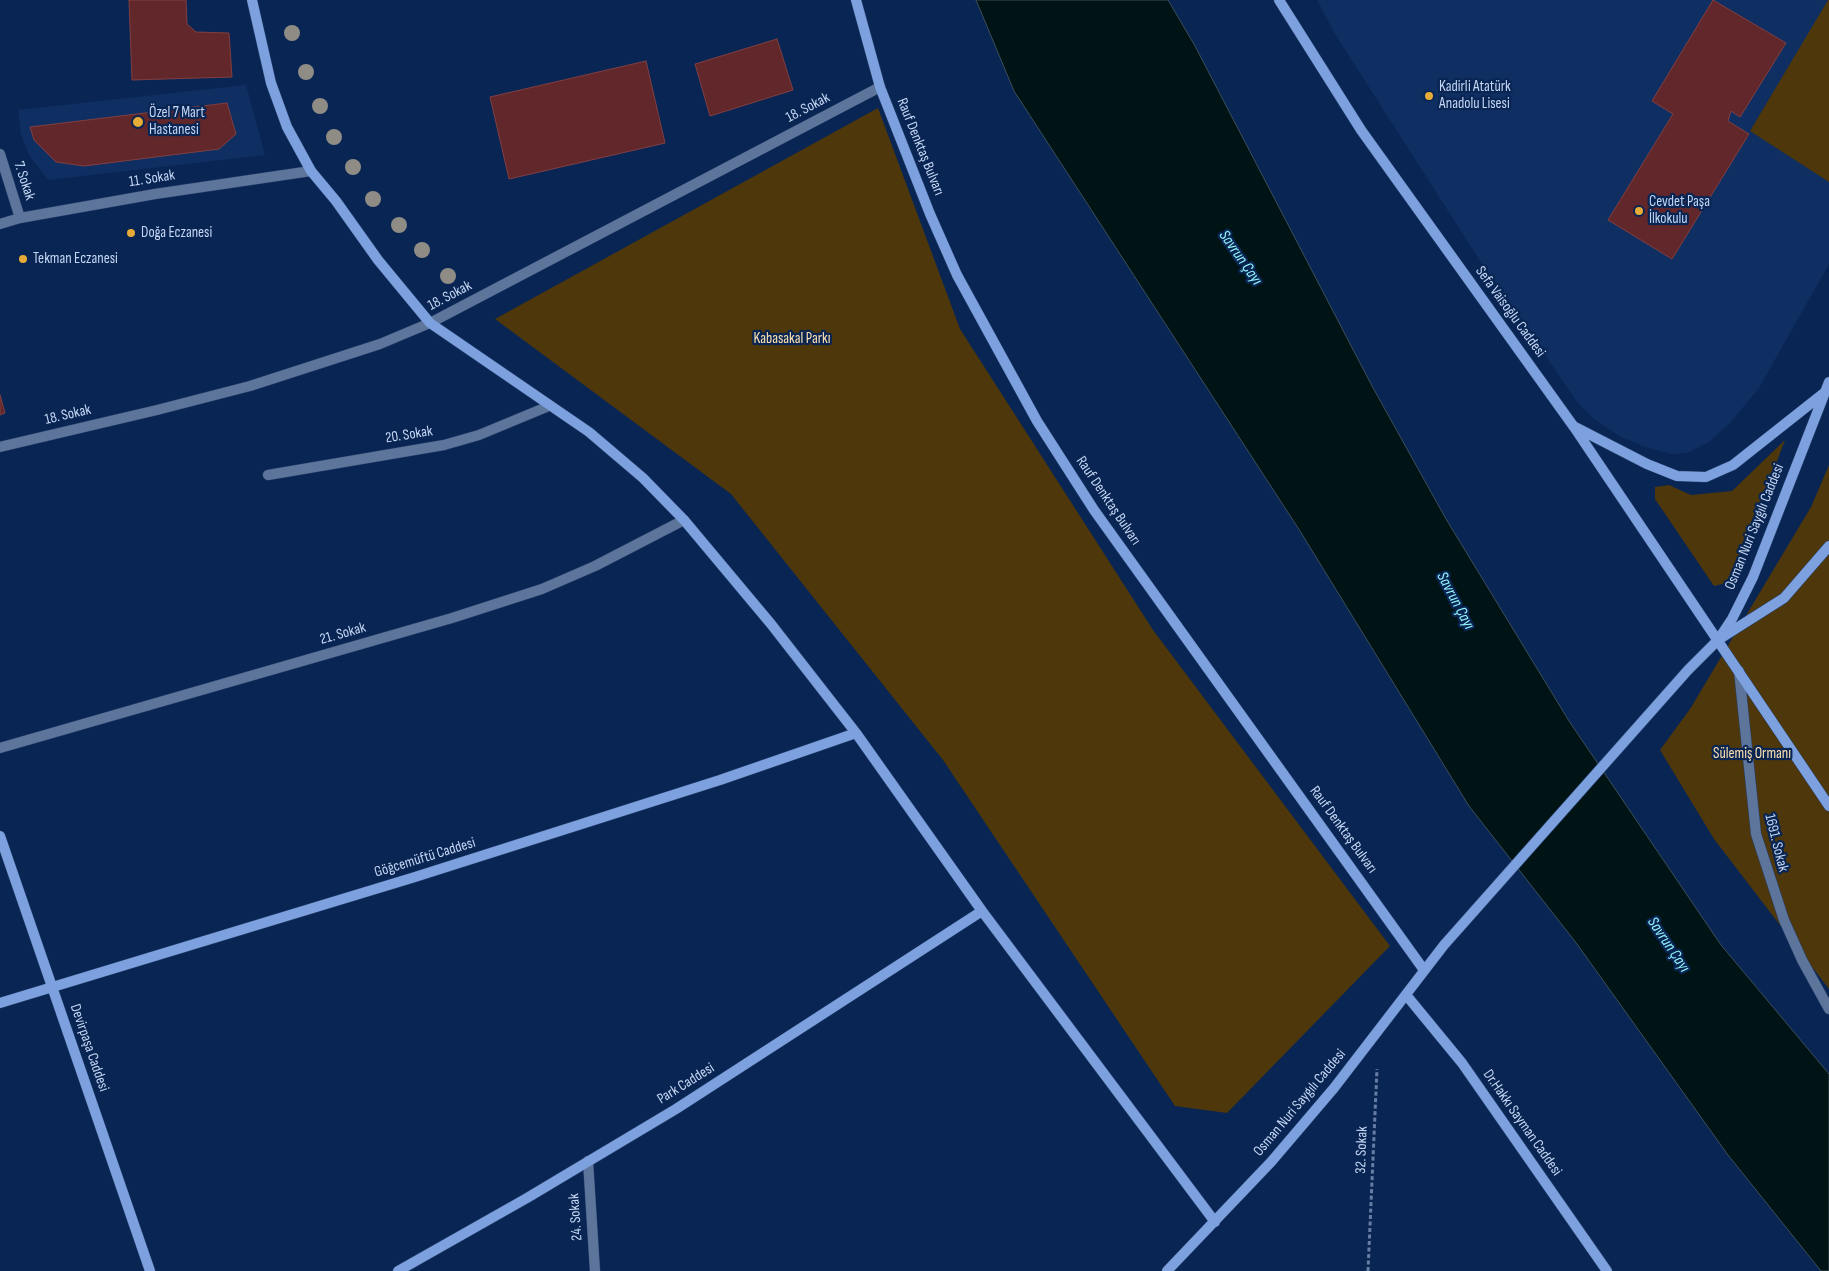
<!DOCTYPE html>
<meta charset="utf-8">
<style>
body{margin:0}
canvas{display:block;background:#092553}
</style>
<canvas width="1829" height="1271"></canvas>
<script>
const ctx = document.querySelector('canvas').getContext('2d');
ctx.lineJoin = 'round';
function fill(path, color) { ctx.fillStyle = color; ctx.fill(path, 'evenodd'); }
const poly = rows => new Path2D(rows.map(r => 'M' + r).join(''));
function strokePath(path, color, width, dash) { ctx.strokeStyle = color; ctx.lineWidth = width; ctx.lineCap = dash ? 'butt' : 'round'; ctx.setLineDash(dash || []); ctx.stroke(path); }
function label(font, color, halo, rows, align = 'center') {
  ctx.font = font + ' "Sofia Sans Condensed",sans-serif'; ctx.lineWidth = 4.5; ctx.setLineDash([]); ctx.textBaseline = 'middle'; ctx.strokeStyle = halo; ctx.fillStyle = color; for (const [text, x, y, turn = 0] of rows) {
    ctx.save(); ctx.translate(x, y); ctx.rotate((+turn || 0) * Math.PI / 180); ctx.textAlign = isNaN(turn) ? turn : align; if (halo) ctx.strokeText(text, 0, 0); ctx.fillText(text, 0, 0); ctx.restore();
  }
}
fill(poly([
 [1317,0,1829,0,1829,264,1759,388,1730,423,1709,442,1686,453,1672,454,1648,448,1621,437,1594,419,1578,403,1484,267,1335,34],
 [246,85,265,155,48,180,29,155,21,134,18,110]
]), '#0f2e62');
fill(poly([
 [1828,0,1829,0,1829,182,1750,131],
 [878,108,960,329,1153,630,1390,946,1227,1113,1175,1106,943,760,731,494,495,319],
 [1785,440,1739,560,1727,583,1714,586,1655,499,1655,487,1669,485,1691,495,1732,491],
 [1829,465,1829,989,1714,839,1660,750,1690,709,1811,507]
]), '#4d370b');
const water = poly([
 [976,0,1168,0,1195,46,1372,386,1446,519,1569,721,1721,945,1829,1074,1829,1271,1821,1271,1728,1155,1577,944,1469,806,1300,531,1014,91,976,0]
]);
fill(water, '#001315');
strokePath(water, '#3b4e58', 1);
const building = poly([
 [129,0,186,0,187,24,196,32,229,33,232,77,132,80,129,0],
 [1713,0,1786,43,1740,117,1731,111,1728,121,1749,134,1672,259,1608,220,1673,114,1652,101,1713,0],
 [777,39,793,90,710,116,695,64,777,39],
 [646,61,665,143,509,179,490,97,646,61],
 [227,103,236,134,219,149,84,166,56,162,34,140,30,127,227,103],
 [0,395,5,413,0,415,0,395]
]);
fill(building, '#62272a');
strokePath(building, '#803f41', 1);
const street = poly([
 [0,154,20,218],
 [0,224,20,218,155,194,311,171],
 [0,447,157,410,250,386,380,344,430,323,880,87],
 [268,475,444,445,479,435,549,406],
 [1739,671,1756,834,1784,920,1802,960,1829,1009],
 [0,748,452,618,542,589,595,566,684,520],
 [588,1161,595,1271]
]);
const secondary = poly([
 [252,0,271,83,287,127,311,171,336,201,378,260,430,323,589,432,643,478,684,520,771,624,856,733,982,911,1215,1222],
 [856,0,880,87,930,214,957,275,1037,421,1094,510,1424,970],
 [1279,0,1361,130,1574,427,1829,806],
 [1575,427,1647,464,1677,476,1706,477,1733,465,1824,393],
 [1721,638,1784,598,1829,546],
 [0,836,150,1271],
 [1407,996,1462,1063,1607,1271],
 [0,1003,415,877,720,780,856,733],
 [398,1271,527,1198,676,1109,982,911],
 [1167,1271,1271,1162,1334,1088,1444,945,1688,670,1718,640,1732,619,1753,577,1829,382]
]);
strokePath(street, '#27416d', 11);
strokePath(secondary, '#27416d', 11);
strokePath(poly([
 [1368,1271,1377,1069]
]), '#657da2', 3, [4, 2.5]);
strokePath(street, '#5e759b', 10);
strokePath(secondary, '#7ca1de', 10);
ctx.fillStyle = '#8f8c86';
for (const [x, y] of [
 [292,33],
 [306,72],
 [320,106],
 [334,137],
 [353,167],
 [373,199],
 [399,225],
 [422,250],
 [448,276]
]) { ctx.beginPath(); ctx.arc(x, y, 8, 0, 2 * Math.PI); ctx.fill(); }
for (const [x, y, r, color] of [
 [1429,96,5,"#e7ac37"],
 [138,122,6,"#e7ac37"],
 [1639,211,5,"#e7ac37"],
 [131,233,5,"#e7ac37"],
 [23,259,5,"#e7ac37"]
]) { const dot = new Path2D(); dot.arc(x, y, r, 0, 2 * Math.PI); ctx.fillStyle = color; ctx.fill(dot); strokePath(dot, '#092553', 2); }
label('15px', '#c4d6f3', '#092553', [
 ["Kadirli Atatürk",1439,87],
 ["Anadolu Lisesi",1439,104],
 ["Özel 7 Mart",149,113],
 ["Hastanesi",149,130],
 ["Cevdet Paşa",1649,202],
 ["İlkokulu",1649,219],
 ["Doğa Eczanesi",141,233],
 ["Tekman Eczanesi",33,259]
], 'left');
label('15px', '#c4d6f3', '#092553', [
 ["18. Sokak",808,108,-28],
 ["Rauf Denktaş Bulvarı",920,147,68],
 ["11. Sokak",152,179,-9],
 ["7. Sokak",24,181,72],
 ["18. Sokak",450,296,-28],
 ["Sefa Vaisoğlu Caddesi",1510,312,54],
 ["18. Sokak",68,415,-13],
 ["20. Sokak",409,435,-9],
 ["Rauf Denktaş Bulvarı",1108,501,56],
 ["Osman Nuri Saygılı Caddesi",1755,527,-68],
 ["21. Sokak",343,634,-16],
 ["Rauf Denktaş Bulvarı",1343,830,54],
 ["1691. Sokak",1776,843,76],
 ["Göğcemüftü Caddesi",425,858,-17],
 ["Devirpaşa Caddesi",89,1048,71],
 ["Park Caddesi",686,1084,-32],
 ["Osman Nuri Saygılı Caddesi",1300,1103,-50],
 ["Dr.Hakkı Sayman Caddesi",1522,1123,55],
 ["32. Sokak",1362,1150,-88],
 ["24. Sokak",576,1217,-94]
]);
label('15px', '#fde0b0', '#092553', [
 ["Kabasakal Parkı",792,339],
 ["Sülemiş Ormanı",1752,754]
]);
label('italic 16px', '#94f5fa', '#092553', [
 ["Savrun Çayı",1240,258,55],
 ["Savrun Çayı",1455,601,62],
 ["Savrun Çayı",1668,945,56]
]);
</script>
